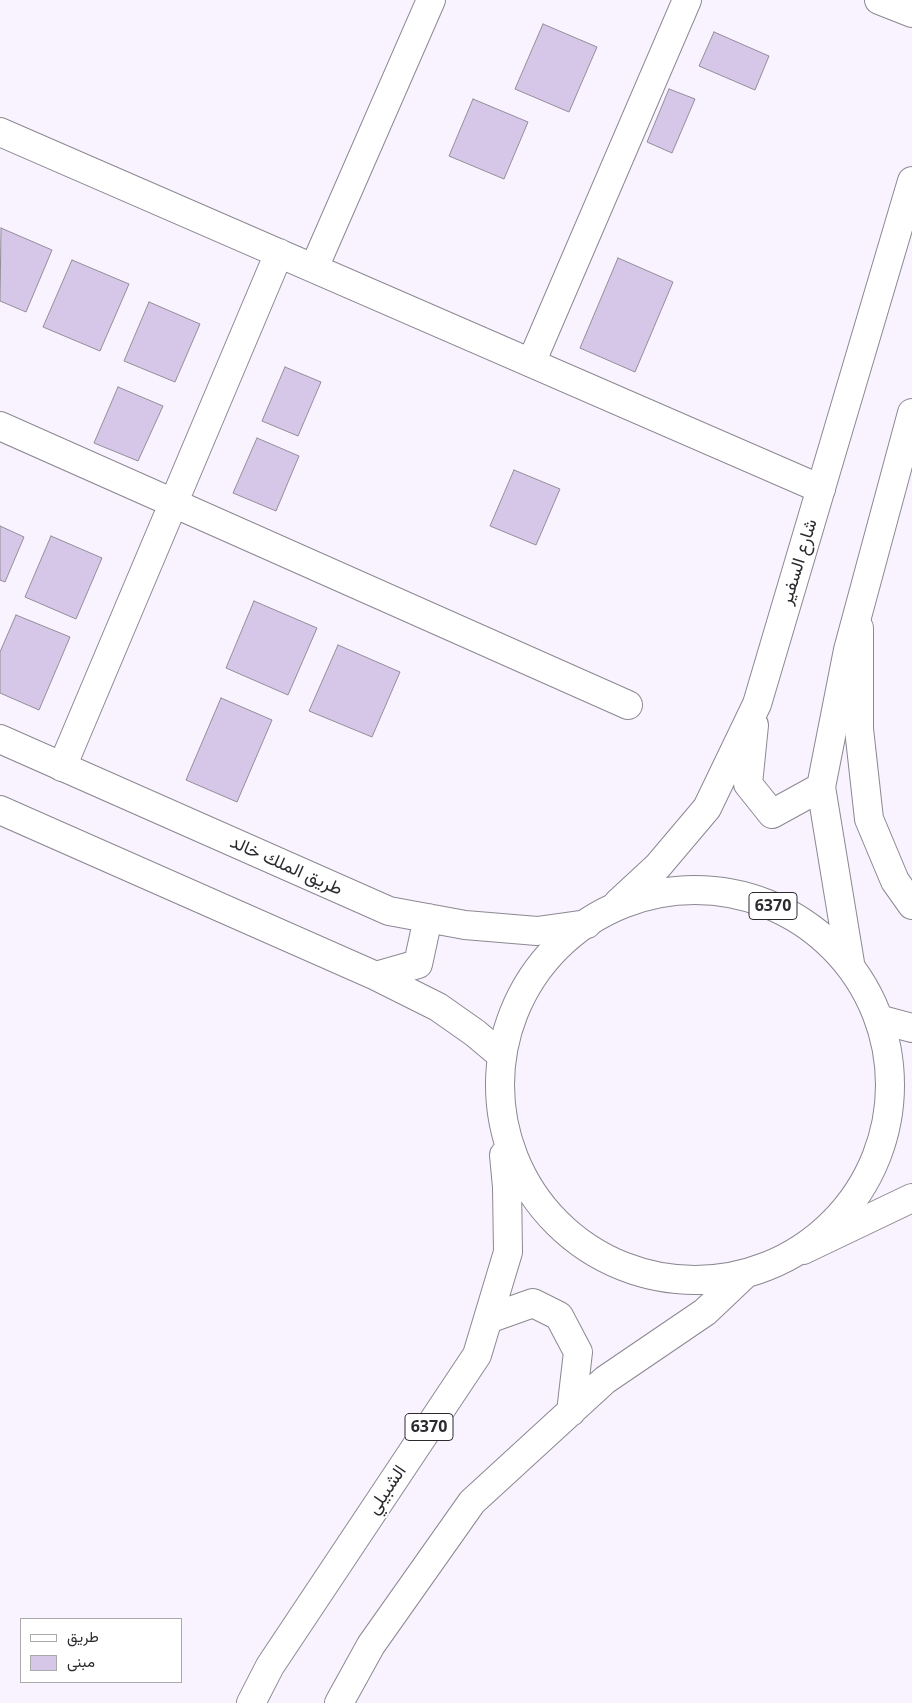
<!DOCTYPE html>
<meta charset="utf-8">
<style>
body{margin:0}
#map{position:relative;width:912px;height:1703px;overflow:hidden;background:#f8f3ff;font-family:"Open Sans",Vazirmatn,sans-serif}
canvas{display:block}
.legend{position:absolute;left:20px;top:1618px;width:162px;height:65px;box-sizing:border-box;background:#fff;border:1px solid #abaaab;margin:0;padding:6px 9px;list-style:none;font-size:15px;color:#2c2a2e}
.legend li{display:flex;align-items:center;gap:10px;height:25px}
.legend b{width:25px;border:1px solid #abaaab}
</style>
<div id="map">
<canvas width="912" height="1703"></canvas>
<ul class="legend">
<li><b style="height:6px;background:#fff"></b>طريق</li>
<li><b style="height:14px;background:#d6c7e8"></b>مبنى</li>
</ul>
</div>
<script>
const ctx = document.querySelector('canvas').getContext('2d');
ctx.lineJoin = 'round';
function fill(path, color) { ctx.fillStyle = color; ctx.fill(path, 'evenodd'); }
const poly = rows => new Path2D(rows.map(r => 'M' + r).join(''));
function strokePath(path, color, width, dash) { ctx.strokeStyle = color; ctx.lineWidth = width; ctx.lineCap = dash ? 'butt' : 'round'; ctx.setLineDash(dash || []); ctx.stroke(path); }
function label(font, color, halo, rows, align = 'center') {
  ctx.font = font + ' "Open Sans",Vazirmatn,sans-serif'; ctx.lineWidth = 4; ctx.setLineDash([]); ctx.textBaseline = 'middle'; ctx.strokeStyle = halo; ctx.fillStyle = color; for (const [text, x, y, turn = 0] of rows) {
    ctx.save(); ctx.translate(x, y); ctx.rotate((+turn || 0) * Math.PI / 180); ctx.textAlign = isNaN(turn) ? turn : align; if (halo) ctx.strokeText(text, 0, 0); ctx.fillText(text, 0, 0); ctx.restore();
  }
}
const building = poly([
 [543,24,597,47,569,112,515,89,543,24],
 [714,32,769,56,755,90,699,66,714,32],
 [669,89,695,99,672,153,647,142,669,89],
 [473,99,528,122,504,179,449,156,473,99],
 [1,228,52,250,26,312,0,301,1,228],
 [618,258,673,282,635,372,580,348,618,258],
 [72,260,129,284,100,351,43,327,72,260],
 [149,302,200,324,175,382,124,361,149,302],
 [285,367,321,382,298,436,262,421,285,367],
 [118,387,163,406,138,461,94,443,118,387],
 [257,438,299,456,276,511,233,493,257,438],
 [514,470,560,489,536,545,490,526,514,470],
 [0,526,24,537,5,582,0,580,0,526],
 [51,536,102,558,76,619,25,597,51,536],
 [254,601,317,628,288,695,226,668,254,601],
 [16,615,70,637,39,710,0,693,0,652,16,615],
 [338,645,400,672,372,737,309,711,338,645],
 [221,698,272,720,237,802,186,780,221,698]
]);
fill(building, '#d6c7e8');
strokePath(building, '#928e98', 1);
const minor = poly([
 [879,0,912,13],
 [0,132,821,489],
 [314,268,431,0],
 [531,363,687,0],
 [0,426,628,705],
 [62,767,279,253]
]);
const tertiary = poly([
 [859,628,859,729,869,819,895,881,912,905],
 [0,739,389,911,465,925,537,931,587,924],
 [0,810,376,976,438,1007,475,1033,500,1054],
 [376,976,418,964,428,918],
 [882,1020,912,1028],
 [803,1250,912,1198]
]);
const primary = poly([
 [754,725,748,784,772,814,821,787],
 '500 1085a195 195 0 1 1 390 0a195 195 0 1 1-390 0Z',
 [618,903,658,866,707,808,757,704,912,181],
 [850,963,821,787,848,650,912,413],
 [488,1319,533,1303,559,1316,578,1352,571,1412],
 [251,1703,270,1666,477,1355,508,1252,507,1187,504,1155],
 [339,1703,371,1645,472,1502,605,1380,705,1312,743,1276]
]);
strokePath(minor, '#8c8892', 30);
strokePath(tertiary, '#8c8892', 30);
strokePath(primary, '#8c8892', 30);
strokePath(minor, '#fff', 28);
strokePath(tertiary, '#fff', 28);
strokePath(primary, '#fff', 28);
for (const [x, y, w] of [
 [773,906,48],
 [429,1427,48]
]) { const box = new Path2D(); box.roundRect(x - w / 2, y - 13.5, w, 27, 4); ctx.fillStyle = '#fff'; ctx.fill(box); strokePath(box, '#2c2a2e', 1); }
label('bold 16px', '#2c2a2e', null, [
 ["6370",773,906],
 ["6370",429,1427]
]);
label('18px', '#2c2a2e', '#fff', [
 ["شارع السفير",799,562,-73],
 ["طريق الملك خالد",286,866,24],
 ["الشبيلي",387,1490,-56]
]);
</script>
